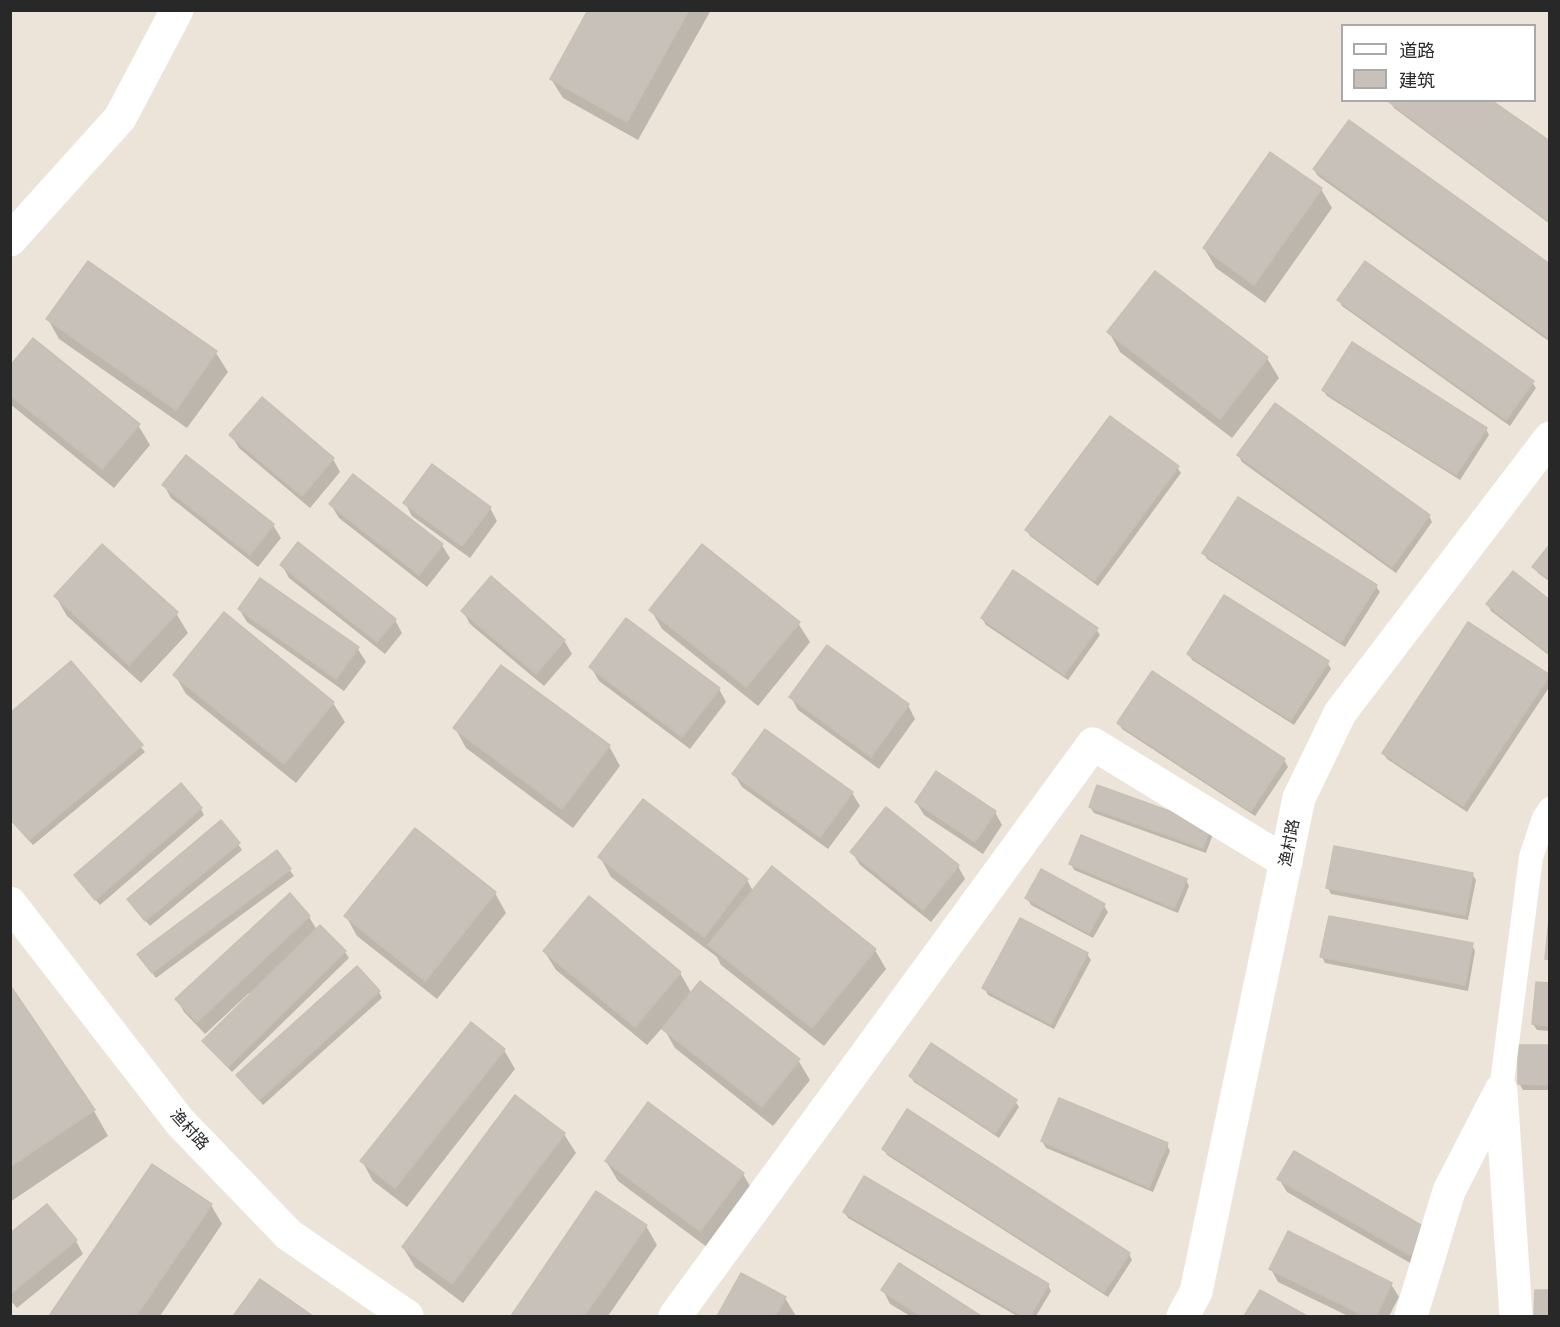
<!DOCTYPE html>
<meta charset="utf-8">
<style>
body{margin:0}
#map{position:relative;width:1560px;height:1327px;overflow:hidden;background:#ece4d9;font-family:Rubik,"Noto Sans SC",sans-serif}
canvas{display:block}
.frame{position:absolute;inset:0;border:12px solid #282828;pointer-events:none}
.legend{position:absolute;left:1341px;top:24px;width:195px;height:78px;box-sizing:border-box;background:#fff;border:2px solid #a9a9a9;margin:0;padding:8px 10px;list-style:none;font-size:18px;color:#282828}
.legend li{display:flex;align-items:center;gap:12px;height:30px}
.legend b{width:30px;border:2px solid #a9a9a9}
</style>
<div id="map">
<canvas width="1560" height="1327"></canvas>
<div class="frame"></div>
<ul class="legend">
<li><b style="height:8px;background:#fff"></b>道路</li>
<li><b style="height:16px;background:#c7c1b9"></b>建筑</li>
</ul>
</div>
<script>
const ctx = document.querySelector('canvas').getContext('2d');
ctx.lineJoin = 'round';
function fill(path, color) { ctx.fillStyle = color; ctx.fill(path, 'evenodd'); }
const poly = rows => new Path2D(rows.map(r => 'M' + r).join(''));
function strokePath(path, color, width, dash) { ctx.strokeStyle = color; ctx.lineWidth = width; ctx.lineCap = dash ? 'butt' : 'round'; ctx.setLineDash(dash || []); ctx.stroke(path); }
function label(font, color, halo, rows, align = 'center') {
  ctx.font = font + ' Rubik,"Noto Sans SC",sans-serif'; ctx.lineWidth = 6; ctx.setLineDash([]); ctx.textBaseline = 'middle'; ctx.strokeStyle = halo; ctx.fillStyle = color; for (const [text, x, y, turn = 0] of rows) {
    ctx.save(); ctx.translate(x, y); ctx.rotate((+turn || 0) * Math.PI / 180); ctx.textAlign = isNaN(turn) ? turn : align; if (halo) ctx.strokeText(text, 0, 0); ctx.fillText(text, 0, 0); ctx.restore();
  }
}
fill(poly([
 [590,10,711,10,638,140,563,98,551,79],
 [1390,102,1550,142,1550,224,1394,108],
 [1314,170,1550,266,1550,342,1318,176],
 [1321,189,1332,208,1265,303,1216,268,1204,248],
 [88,263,216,353,228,372,187,428,59,339,48,319],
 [1155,273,1267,358,1279,378,1232,438,1120,352,1109,332],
 [1339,300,1532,382,1536,388,1510,426,1342,306],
 [10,368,138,425,150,445,114,488,10,404],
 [1323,390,1486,429,1489,435,1460,480,1327,396],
 [231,435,333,459,340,472,310,508,239,448],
 [1239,456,1429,516,1432,522,1396,573,1242,462],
 [1177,467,1181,473,1098,586,1030,536,1027,530],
 [354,476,442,545,450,558,427,587,339,518,331,505],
 [164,485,273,525,281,538,258,567,171,498],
 [405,503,490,508,497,521,470,558,412,516],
 [1550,547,1550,582,1538,573,1534,567],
 [1204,553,1376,586,1380,592,1345,647,1207,559],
 [282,565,395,620,402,633,385,654,289,578],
 [260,580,358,649,366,662,344,691,247,622,239,609],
 [56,597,176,613,188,633,141,683,67,616],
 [1550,601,1550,656,1491,611,1488,605],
 [651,610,798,623,810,642,758,706,662,629],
 [463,611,564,640,572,654,544,686,470,624],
 [982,618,1096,629,1100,635,1068,680,986,625],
 [1189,654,1327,662,1331,669,1294,725,1192,660],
 [71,663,145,752,33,845,10,819],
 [591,667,719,689,726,702,690,749,599,681],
 [1152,673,1284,760,1288,767,1255,816,1122,729,1119,723],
 [175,675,333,703,345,722,296,783,186,694],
 [1549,676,1550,686,1467,812,1387,759,1383,753],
 [791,697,908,705,915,719,879,769,798,710],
 [455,728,609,746,620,766,573,828,466,748],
 [734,774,852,793,860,806,828,849,742,787],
 [643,801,747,880,753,891,875,950,886,969,824,1046,721,965,717,957,611,877,600,857],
 [916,802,995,812,1002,825,983,854,924,815],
 [1090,807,1213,834,1206,853,1094,813],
 [201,809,204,815,100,905,76,876],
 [238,844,242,850,150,926,132,905],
 [277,852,294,876,156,978,142,960],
 [852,852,958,866,965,879,931,922,860,865],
 [1071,864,1186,880,1189,886,1178,913,1074,870],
 [1472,874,1476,880,1468,920,1331,894,1328,888],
 [495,893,506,913,437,999,357,936,346,916],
 [1027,898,1104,906,1108,912,1093,938,1031,905],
 [309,917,317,930,320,927,345,952,349,958,232,1072,203,1041,251,995,249,993,205,1034,184,1012,177,999],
 [1472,945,1475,951,1468,991,1325,963,1322,957],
 [544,951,680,973,692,994,798,1060,810,1080,773,1126,675,1048,663,1027,647,1045,556,970],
 [1087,954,1091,960,1054,1029,988,995,984,988],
 [1550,985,1550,1031,1537,1030,1533,1024],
 [10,988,94,1111,108,1136,10,1202],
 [379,992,382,998,263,1105,242,1081],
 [1550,1047,1550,1090,1523,1090,1519,1083],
 [504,1050,515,1069,407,1207,373,1181,362,1161],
 [911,1076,1015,1101,1019,1107,999,1138,914,1082],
 [564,1134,576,1153,463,1303,415,1267,403,1247],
 [1042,1141,1167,1145,1170,1151,1153,1192,1046,1148],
 [884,1149,1129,1254,1132,1260,1108,1297,887,1155],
 [606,1161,743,1174,754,1193,711,1250,618,1181],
 [152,1166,211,1205,222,1224,160,1316,50,1316],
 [1279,1179,1432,1242,1417,1267,1287,1192],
 [597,1193,646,1226,657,1245,608,1316,513,1316],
 [844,1212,1048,1285,1051,1291,1036,1316,1017,1316,848,1218],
 [10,1235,76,1241,83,1254,17,1308,10,1300],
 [899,1265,978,1316,910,1316,890,1304,883,1290],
 [1271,1269,1391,1284,1399,1297,1389,1316,1348,1316,1278,1282],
 [742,1275,785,1298,796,1316,719,1316],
 [260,1281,310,1316,235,1316],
 [1260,1292,1304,1316,1246,1316]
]), '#0003');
const building = poly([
 [588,10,689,10,627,122,550,79,588,10],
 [1390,100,1491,100,1550,141,1550,222,1389,102,1390,100],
 [1349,120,1550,264,1550,339,1313,169,1349,120],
 [1270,152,1322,188,1254,285,1203,248,1270,152],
 [88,261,217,351,176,410,46,319,88,261],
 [1365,261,1534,381,1506,420,1337,300,1365,261],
 [1155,271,1268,357,1220,419,1107,332,1155,271],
 [33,338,140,424,102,469,10,395,10,366,33,338],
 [1352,342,1487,428,1456,475,1322,390,1352,342],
 [262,397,334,458,302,496,229,435,262,397],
 [1275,403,1430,515,1392,567,1237,455,1275,403],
 [1110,416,1179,466,1094,581,1025,530,1110,416],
 [186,455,274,524,250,555,162,485,186,455],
 [432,464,491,507,462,546,403,503,432,464],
 [353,474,443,544,419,575,329,504,353,474],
 [1238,497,1377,585,1341,642,1202,553,1238,497],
 [298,542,396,619,377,642,280,565,298,542],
 [102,544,178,612,129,665,54,596,102,544],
 [702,544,800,622,746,687,649,610,702,544],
 [1550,544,1550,580,1532,567,1550,544],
 [1013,570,1098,628,1064,675,981,618,1013,570],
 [1513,571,1550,600,1550,654,1486,604,1513,571],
 [491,576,565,640,536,674,461,611,491,576],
 [260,578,359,647,336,679,238,609,260,578],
 [1224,595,1329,661,1291,720,1187,654,1224,595],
 [224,612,334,702,284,764,173,675,224,612],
 [626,618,720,688,682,737,589,667,626,618],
 [1468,622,1550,675,1463,806,1382,753,1468,622],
 [827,645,909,704,871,757,789,697,827,645],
 [71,661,143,745,29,840,10,819,10,713,71,661],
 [501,665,610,745,562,809,453,728,501,665],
 [1152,671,1285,759,1251,811,1117,723,1152,671],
 [765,729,853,792,820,837,732,774,765,729],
 [936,771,996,811,975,842,915,802,936,771],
 [181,783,202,808,95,900,74,875,181,783],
 [1097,785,1211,826,1203,848,1089,807,1097,785],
 [643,799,748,879,704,937,598,857,643,799],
 [886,807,959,865,923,910,850,852,886,807],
 [221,820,240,843,145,921,127,899,221,820],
 [415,828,496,892,425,981,344,916,415,828],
 [1081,835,1187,879,1174,908,1069,864,1081,835],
 [1334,846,1473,873,1465,915,1326,888,1334,846],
 [277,850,291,869,152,973,137,954,277,850],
 [772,866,876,949,812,1028,708,945,772,866],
 [1041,869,1105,904,1089,933,1025,898,1041,869],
 [290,893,310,916,197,1022,175,999,290,893],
 [589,896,681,972,635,1027,543,951,589,896],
 [1329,916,1473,943,1465,985,1320,957,1329,916],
 [1020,918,1088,953,1051,1024,982,988,1020,918],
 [1549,918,1550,918,1550,960,1545,959,1549,918],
 [320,925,346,951,228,1067,202,1041,320,925],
 [357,966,380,991,259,1100,236,1075,357,966],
 [700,981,800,1059,762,1107,662,1029,700,981],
 [1536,982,1550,983,1550,1026,1532,1024,1536,982],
 [10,985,95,1110,10,1167,10,985],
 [471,1022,505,1049,395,1188,360,1161,471,1022],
 [931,1043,1017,1100,995,1133,909,1076,931,1043],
 [1518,1045,1550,1045,1550,1085,1518,1084,1518,1045],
 [515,1095,565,1133,452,1284,402,1247,515,1095],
 [1059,1098,1168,1143,1149,1187,1041,1141,1059,1098],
 [648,1102,744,1173,700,1231,605,1161,648,1102],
 [907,1109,1130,1253,1104,1292,882,1149,907,1109],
 [1294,1151,1426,1228,1410,1255,1277,1179,1294,1151],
 [152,1164,212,1204,136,1316,49,1316,152,1164],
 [864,1176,1049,1284,1030,1316,1023,1316,843,1212,864,1176],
 [596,1191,647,1225,584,1316,511,1316,596,1191],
 [47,1204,77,1240,10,1294,10,1233,47,1204],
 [1288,1231,1392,1283,1376,1316,1365,1316,1269,1269,1288,1231],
 [899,1263,981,1316,921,1316,881,1290,899,1263],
 [741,1273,786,1297,775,1316,717,1316,741,1273],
 [260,1279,313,1316,233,1316,260,1279],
 [1260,1290,1307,1316,1244,1316,1260,1290],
 [1535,1290,1550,1290,1550,1316,1534,1316,1535,1290]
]);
fill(building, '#c7c1b9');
strokePath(building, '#c7c0b3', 1.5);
strokePath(poly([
 [1501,1090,1531,857,1544,818,1550,809]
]), '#fff', 24);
strokePath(poly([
 [10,240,120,118,177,10],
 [1501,1091,1516,1316],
 [675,1316,1093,744,1286,862],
 [1411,1316,1449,1191,1501,1090]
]), '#fff', 33);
strokePath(poly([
 [10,903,180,1122,289,1235,407,1316],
 [1183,1316,1196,1292,1299,798,1340,713,1550,438]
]), '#fff', 33);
label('16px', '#282828', '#fff', [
 ["渔村路",1290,843,-79],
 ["渔村路",189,1130,48]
]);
</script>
